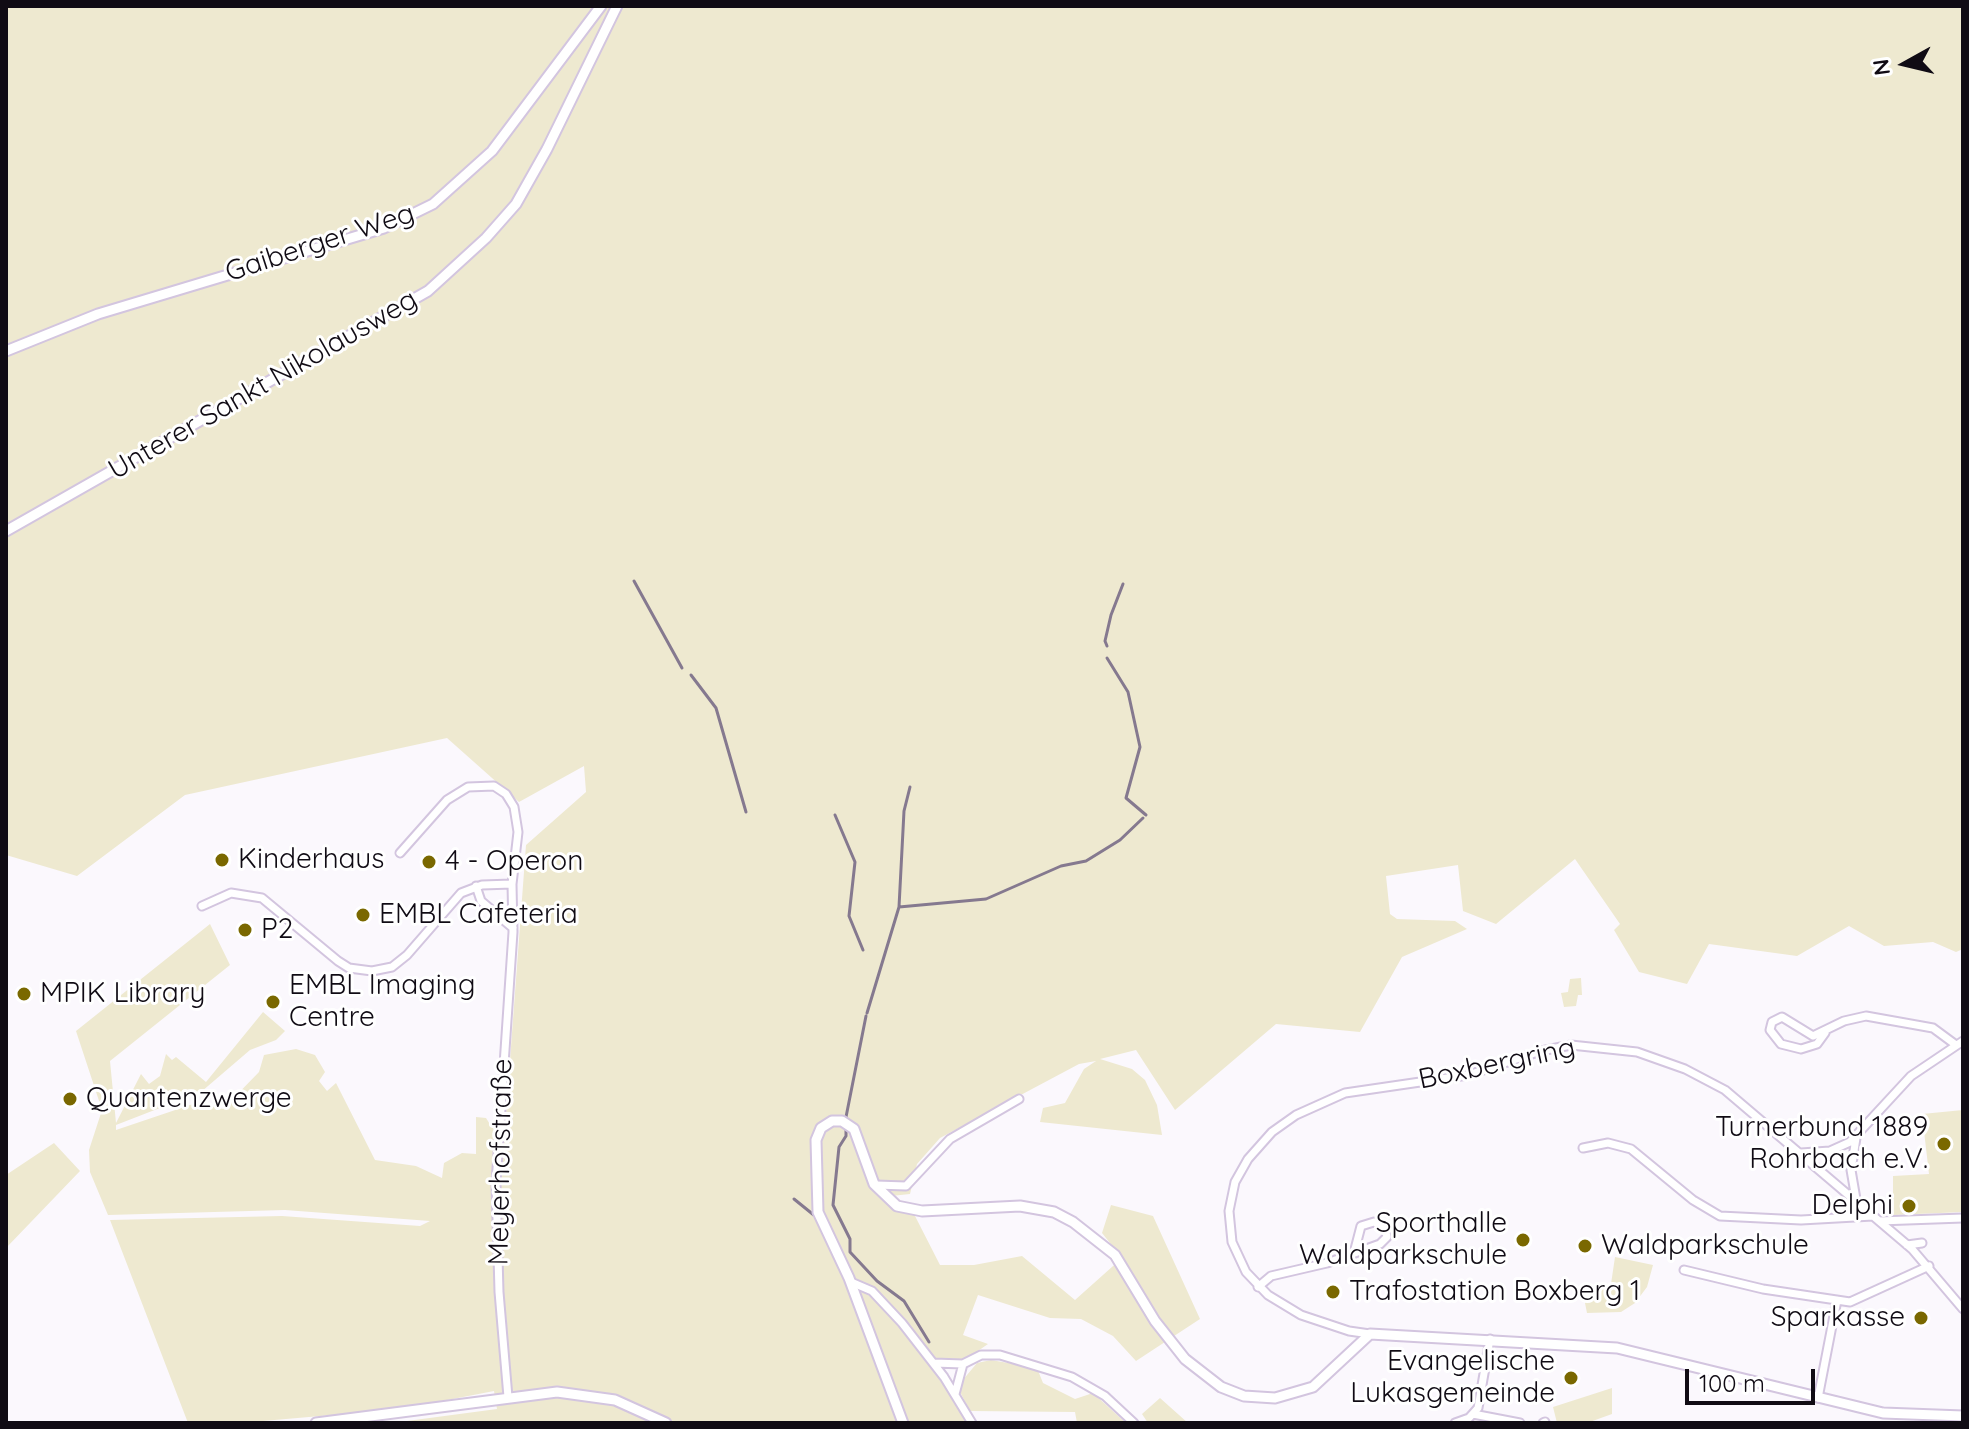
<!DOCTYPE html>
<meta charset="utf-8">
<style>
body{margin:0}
#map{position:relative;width:1969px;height:1429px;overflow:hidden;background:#fbf8fd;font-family:Quicksand,sans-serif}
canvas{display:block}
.frame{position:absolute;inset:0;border:8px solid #100b14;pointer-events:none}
.north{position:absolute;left:1865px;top:24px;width:80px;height:80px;-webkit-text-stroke:6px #fff;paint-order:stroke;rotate:262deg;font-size:22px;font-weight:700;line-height:32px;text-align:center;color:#100b14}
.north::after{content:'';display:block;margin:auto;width:28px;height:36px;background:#100b14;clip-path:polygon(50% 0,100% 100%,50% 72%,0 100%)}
.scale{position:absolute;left:1685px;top:1369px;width:130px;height:36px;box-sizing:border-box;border:4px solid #100b14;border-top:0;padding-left:10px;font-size:24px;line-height:28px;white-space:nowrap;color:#100b14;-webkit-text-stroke:6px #fff;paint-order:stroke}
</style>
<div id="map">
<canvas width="1969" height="1429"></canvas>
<div class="frame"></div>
<div class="north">N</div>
<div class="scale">100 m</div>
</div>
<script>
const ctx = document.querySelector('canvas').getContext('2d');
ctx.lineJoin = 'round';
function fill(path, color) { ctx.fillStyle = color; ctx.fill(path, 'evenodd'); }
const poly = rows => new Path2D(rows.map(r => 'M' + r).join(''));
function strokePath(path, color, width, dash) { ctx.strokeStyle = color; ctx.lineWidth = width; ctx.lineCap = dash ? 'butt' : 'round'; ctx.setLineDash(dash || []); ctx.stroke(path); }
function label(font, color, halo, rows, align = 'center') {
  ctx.font = font + ' Quicksand,sans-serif'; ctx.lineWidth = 6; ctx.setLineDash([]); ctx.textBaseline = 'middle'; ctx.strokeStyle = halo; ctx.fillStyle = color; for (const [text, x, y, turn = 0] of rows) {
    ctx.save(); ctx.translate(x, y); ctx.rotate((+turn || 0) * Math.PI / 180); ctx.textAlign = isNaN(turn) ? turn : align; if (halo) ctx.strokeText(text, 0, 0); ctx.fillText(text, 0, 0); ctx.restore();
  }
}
fill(poly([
 [6,6,1963,6,1963,949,1956,952,1933,942,1884,946,1849,926,1797,956,1709,944,1687,984,1639,972,1614,930,1620,924,1575,859,1496,924,1463,911,1458,865,1386,876,1390,914,1397,919,1455,921,1467,929,1402,957,1360,1032,1276,1024,1175,1110,1136,1050,1100,1059,1132,1069,1145,1080,1157,1105,1162,1135,1040,1122,1043,1108,1065,1103,1084,1069,1096,1061,1079,1064,940,1138,917,1164,910,1194,891,1196,915,1216,940,1265,974,1265,1022,1256,1075,1300,1122,1258,1102,1233,1111,1205,1153,1216,1200,1319,1136,1361,1113,1336,1081,1319,1050,1318,978,1295,963,1335,988,1344,962,1362,936,1361,967,1423,392,1423,497,1409,494,1391,401,1409,240,1423,188,1423,110,1220,282,1216,420,1226,430,1221,285,1210,108,1215,90,1172,89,1150,102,1110,76,1031,210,924,230,965,110,1061,116,1123,141,1074,149,1084,160,1076,166,1054,172,1060,176,1057,206,1082,263,1012,285,1031,276,1040,250,1050,201,1092,116,1125,116,1130,196,1103,223,1109,259,1072,264,1055,296,1049,315,1055,325,1072,319,1081,327,1091,336,1083,375,1160,416,1166,442,1178,444,1163,462,1153,476,1154,476,1117,486,1118,491,1126,505,1127,526,845,586,792,584,766,519,802,447,738,185,795,77,876,6,855],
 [1581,978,1582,995,1578,995,1576,1006,1564,1007,1561,993,1568,992,1570,979],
 [1963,1110,1963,1212,1893,1215,1893,1176,1929,1174,1922,1114],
 [54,1143,80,1171,6,1248,6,1175],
 [1615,1257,1653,1265,1647,1287,1635,1303,1621,1312,1587,1313,1583,1293,1611,1284],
 [991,1360,1037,1368,1043,1383,1075,1399,1093,1393,1126,1423,1077,1423,1075,1412,970,1411,960,1392,962,1381,977,1363],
 [1612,1388,1612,1414,1587,1423,1557,1423,1553,1407],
 [1160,1398,1188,1423,1148,1423,1142,1414]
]), '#eee9d0');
strokePath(poly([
 [634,581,682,668],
 [1107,646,1105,641,1111,615,1123,584],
 [1107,658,1128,692,1140,747,1126,798,1146,815],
 [691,675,716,708,746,812],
 [835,815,855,862,849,916,863,950],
 [899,907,986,899,1061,866,1086,861,1120,840,1143,818],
 [867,1013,899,907,904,811,910,787],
 [846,1117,866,1016],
 [846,1128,846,1136,839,1147,833,1205,850,1239,850,1252,877,1281,904,1301,929,1342],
 [794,1199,815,1216]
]), '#85798f', 3);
const minor = poly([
 [400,853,447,800,468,787,494,786,506,794,514,807,518,832,512,884,513,932,496,1183,499,1292,508,1397],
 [476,886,481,901,513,928],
 [202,906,231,893,262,898,338,961,349,968,372,971,392,967,407,955,461,893,482,885,512,884],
 [1825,1033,1817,1044,1801,1049,1781,1044,1770,1030,1772,1022,1782,1017,1813,1036,1844,1021,1866,1016,1933,1028,1956,1045],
 [1856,1138,1851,1170,1856,1199],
 [1583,1148,1608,1143,1631,1149,1693,1200,1720,1216,1801,1220,1873,1216],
 [1801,1153,1830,1151,1850,1142,1911,1076,1963,1041],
 [876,1185,906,1186,950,1139,1019,1099],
 [1879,1221,1963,1218],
 [1907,1245,1922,1243],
 [1684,1270,1763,1289,1850,1302,1929,1266],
 [851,1282,872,1291,902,1323,944,1377,972,1423],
 [1258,1287,1271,1276,1327,1263,1380,1244,1387,1237,1385,1228,1374,1222,1361,1226,1354,1253],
 [1370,1334,1349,1331,1301,1315,1268,1295,1246,1272,1232,1242,1229,1211,1235,1182,1248,1159,1272,1132,1296,1115,1345,1093,1468,1075,1541,1051,1571,1045,1637,1052,1685,1069,1725,1090,1912,1249,1963,1309],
 [934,1363,963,1364],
 [955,1394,963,1364,981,1355,1000,1355,1072,1377,1105,1396,1134,1423],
 [1818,1398,1837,1300],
 [1473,1414,1520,1423],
 [1455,1423,1469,1418,1478,1408,1490,1339],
 [1543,1423,1545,1422]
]);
const tertiary = poly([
 [6,351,98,314,384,228,433,204,492,151,601,6],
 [6,531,428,291,486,238,516,204,547,149,617,6],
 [316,1423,557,1392,615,1400,666,1423],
 [903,1423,849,1278,818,1212,816,1140,821,1128,832,1121,842,1121,854,1129,874,1184,897,1206,922,1211,1020,1206,1054,1212,1073,1222,1115,1255,1155,1321,1185,1359,1221,1387,1244,1396,1275,1398,1313,1387,1370,1334,1617,1348,1883,1413,1963,1416]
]);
strokePath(minor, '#d3c5df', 11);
strokePath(tertiary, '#d3c5df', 13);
strokePath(minor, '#fff', 7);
strokePath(tertiary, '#fff', 9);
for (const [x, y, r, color] of [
 [222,860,8,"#7a6800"],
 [429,862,8,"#7a6800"],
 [363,915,8,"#7a6800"],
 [245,930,8,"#7a6800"],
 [24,994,8,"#7a6800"],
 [273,1002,8,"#7a6800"],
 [70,1099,8,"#7a6800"],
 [1944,1144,8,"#7a6800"],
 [1909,1206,8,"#7a6800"],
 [1523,1240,8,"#7a6800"],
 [1585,1246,8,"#7a6800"],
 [1333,1292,8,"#7a6800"],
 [1921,1318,8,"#7a6800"],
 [1571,1378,8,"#7a6800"]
]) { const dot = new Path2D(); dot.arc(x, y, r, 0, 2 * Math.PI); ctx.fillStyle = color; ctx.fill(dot); strokePath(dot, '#fff', 3); }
label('28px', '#100b14', '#fff', [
 ["Gaiberger Weg",320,243,-18],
 ["Unterer Sankt Nikolausweg",263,385,-30],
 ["Boxbergring",1497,1064,-12],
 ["Meyerhofstraße",501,1162,-89]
]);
label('28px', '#100b14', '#fff', [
 ["Kinderhaus",238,860],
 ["4 - Operon",445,862],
 ["EMBL Cafeteria",379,915],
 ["P2",261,930],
 ["EMBL Imaging",289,986],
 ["Centre",289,1018],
 ["MPIK Library",40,994],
 ["Quantenzwerge",86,1099],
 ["Turnerbund 1889",1928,1128,"right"],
 ["Rohrbach e.V.",1928,1160,"right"],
 ["Delphi",1893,1206,"right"],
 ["Sporthalle",1507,1224,"right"],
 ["Waldparkschule",1507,1256,"right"],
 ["Waldparkschule",1601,1246],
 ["Trafostation Boxberg 1",1349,1292],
 ["Sparkasse",1905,1318,"right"],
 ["Evangelische",1555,1362,"right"],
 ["Lukasgemeinde",1555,1394,"right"]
], 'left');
</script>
